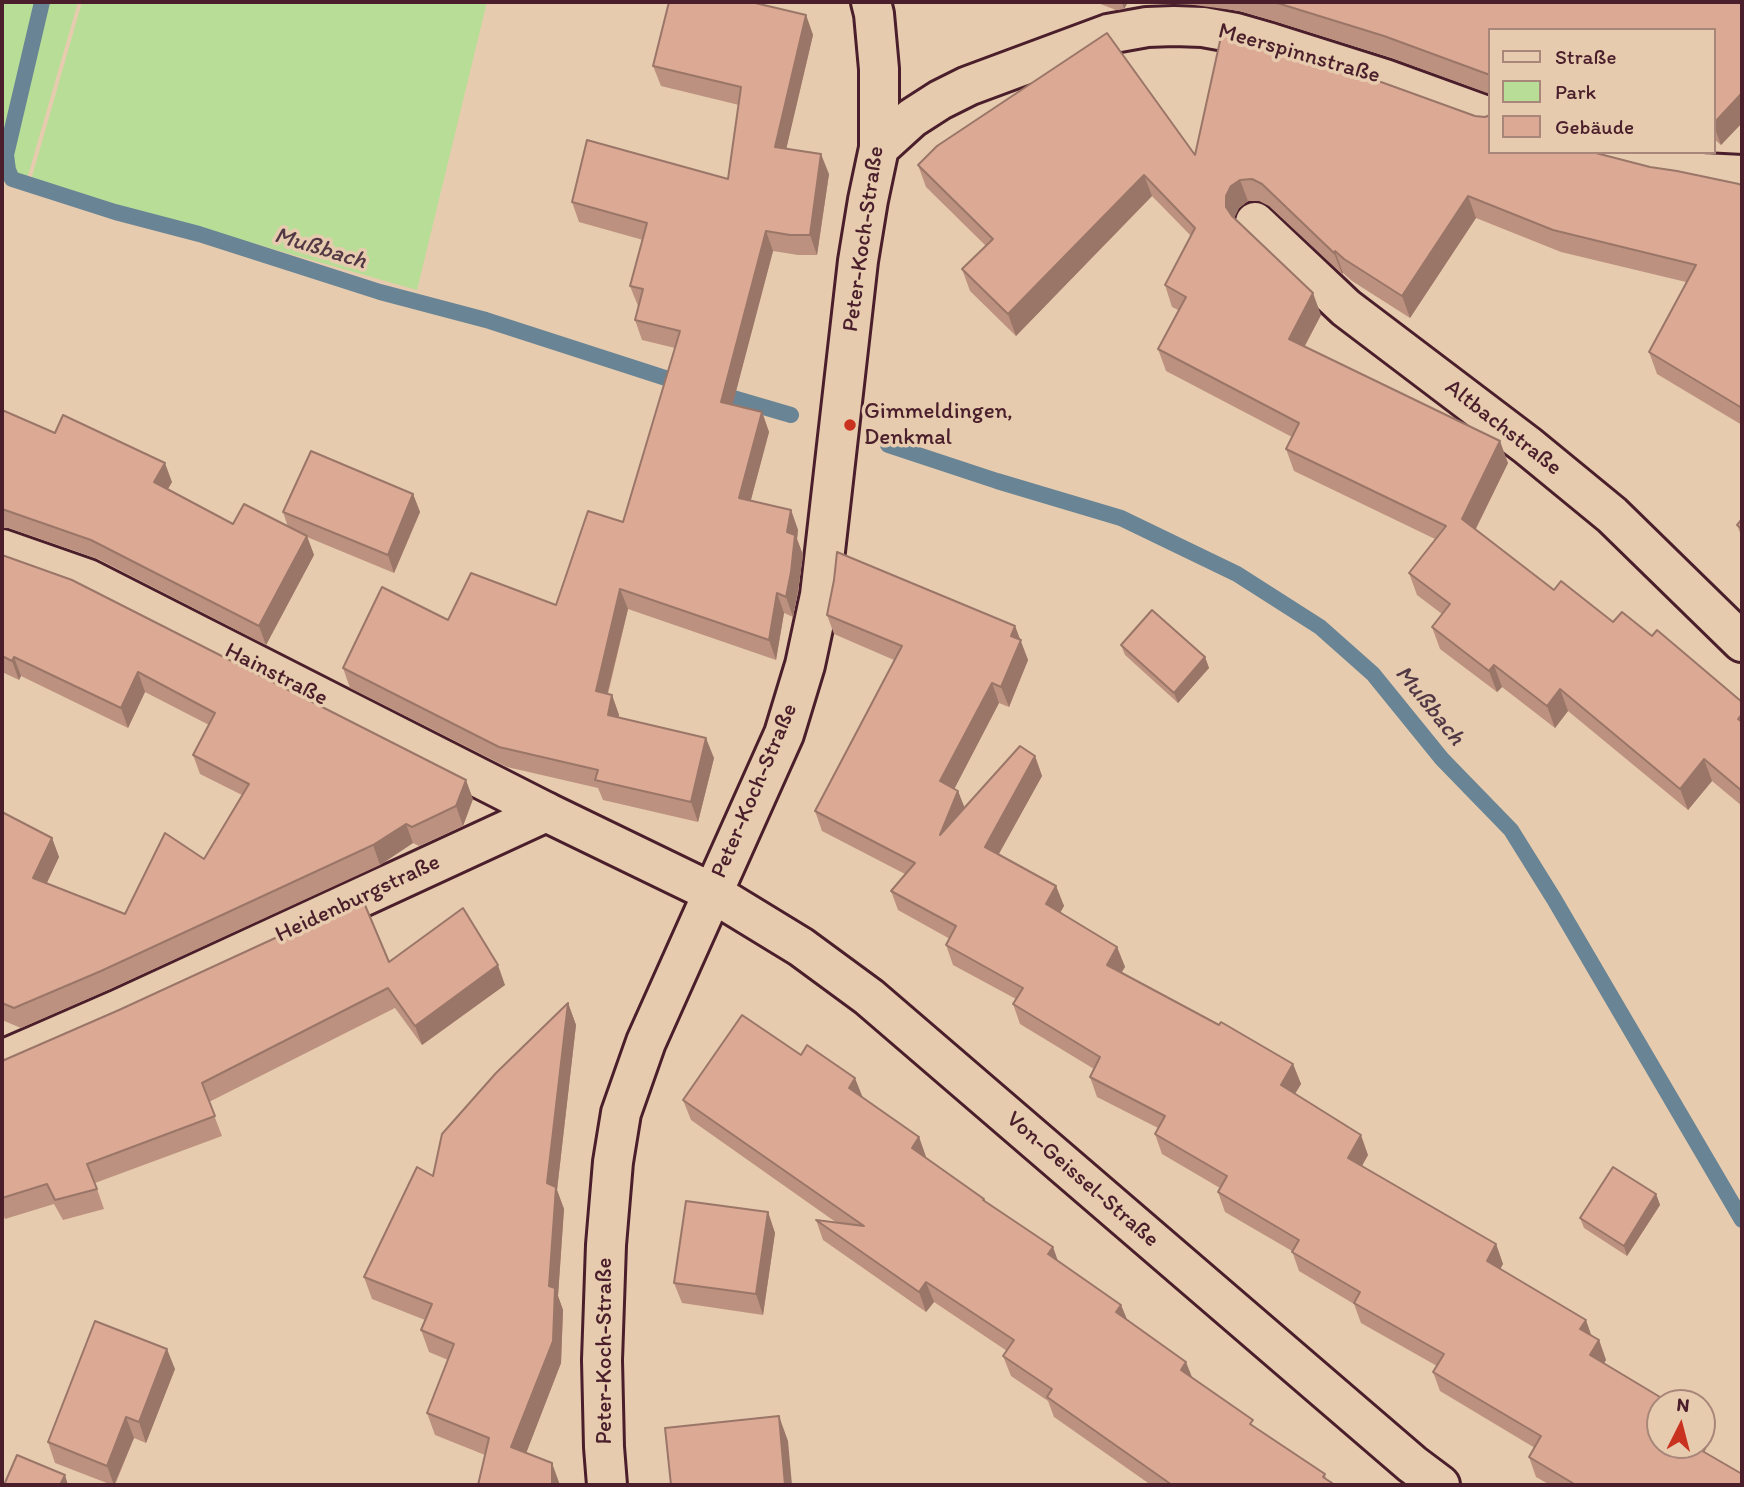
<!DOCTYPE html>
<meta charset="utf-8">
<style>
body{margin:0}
#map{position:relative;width:1744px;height:1487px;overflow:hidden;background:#e7cbae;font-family:Itim,sans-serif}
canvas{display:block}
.frame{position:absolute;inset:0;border:4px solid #4a1f2b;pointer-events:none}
.legend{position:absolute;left:1488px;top:28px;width:228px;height:126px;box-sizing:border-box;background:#e7cbae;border:2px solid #a8867a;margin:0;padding:9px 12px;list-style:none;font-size:21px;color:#4a1f2b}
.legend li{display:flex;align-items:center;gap:14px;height:35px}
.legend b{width:35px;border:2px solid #a8867a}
.north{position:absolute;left:1646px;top:1389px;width:70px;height:70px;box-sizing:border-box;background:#e7cbae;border:2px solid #a8867a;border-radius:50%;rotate:6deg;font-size:19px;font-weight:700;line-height:28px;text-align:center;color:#4a1f2b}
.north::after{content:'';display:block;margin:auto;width:24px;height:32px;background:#c8321e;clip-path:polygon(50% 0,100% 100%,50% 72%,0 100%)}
</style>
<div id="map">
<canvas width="1744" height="1487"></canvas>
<div class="frame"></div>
<ul class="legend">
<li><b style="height:9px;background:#e7cbae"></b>Straße</li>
<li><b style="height:19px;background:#b8dd97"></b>Park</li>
<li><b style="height:19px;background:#dca994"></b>Gebäude</li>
</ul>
<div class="north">N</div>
</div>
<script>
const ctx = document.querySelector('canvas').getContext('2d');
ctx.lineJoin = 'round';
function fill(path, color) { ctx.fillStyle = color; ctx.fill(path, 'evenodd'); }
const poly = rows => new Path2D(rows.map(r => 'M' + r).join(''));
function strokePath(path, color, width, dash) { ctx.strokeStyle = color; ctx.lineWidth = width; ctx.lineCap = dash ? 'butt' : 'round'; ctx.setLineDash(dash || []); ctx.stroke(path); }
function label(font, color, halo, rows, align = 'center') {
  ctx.font = font + ' Itim,sans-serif'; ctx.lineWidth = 7; ctx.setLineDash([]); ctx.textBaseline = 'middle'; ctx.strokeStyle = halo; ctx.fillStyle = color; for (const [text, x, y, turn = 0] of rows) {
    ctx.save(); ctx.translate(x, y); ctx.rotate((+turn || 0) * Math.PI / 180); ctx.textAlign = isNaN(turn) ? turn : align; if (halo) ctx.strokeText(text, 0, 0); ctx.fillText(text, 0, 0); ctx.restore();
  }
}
fill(poly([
 [2,2,78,2,27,179,2,182],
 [82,2,487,2,417,290,31,180]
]), '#b8dd97');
strokePath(poly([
 [42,2,6,155,8,170,12,179,115,212,199,234,380,292,486,320,684,384],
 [716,393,791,415],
 [888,445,997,481,1121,518,1237,574,1320,627,1373,674,1442,759,1511,830,1554,899,1742,1220]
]), '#688495', 16);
const street = poly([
 [871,2,874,14,879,69,879,148],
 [1255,222,1346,308,1528,446,1612,515,1742,642],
 [2,549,88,579,546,812],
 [711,892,801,947,869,997,1412,1464,1440,1485]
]);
const secondary = poly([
 [1602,152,1663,167,1703,173,1742,175],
 [2,1060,117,1010,546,812,711,892],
 [607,1485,604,1447,602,1360,606,1245,613,1162,621,1113,646,1042,784,734,805,665,820,595,858,261,868,200,879,148,912,118,940,100,968,86,1108,34,1147,27,1174,26,1203,27,1236,33,1271,43,1385,79,1490,117]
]);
strokePath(street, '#4a1f2b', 44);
strokePath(secondary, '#4a1f2b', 44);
strokePath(street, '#e7cbae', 38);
strokePath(secondary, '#e7cbae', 38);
fill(poly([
 [1095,2,1128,2,1124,9,1116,10],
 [1184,2,1742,2,1742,123,1721,145,1714,139,1714,30,1490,30,1490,94,1392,58,1277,22,1240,11,1194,5],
 [806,15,813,35,786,149,829,174,817,255,798,255,773,251,732,405,762,412,769,432,751,500,791,510,798,530,797,539,803,555,798,591,793,617,784,613,776,660,628,609,608,694,612,695,619,715,619,717,714,758,698,822,603,800,598,788,507,767,350,688,343,668,448,620,556,605,623,522,675,348,642,340,635,320,639,306,638,306,630,286,643,240,579,222,572,202,728,179,739,105,661,86,653,66],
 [1475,116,1485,117,1490,152,1650,167,1742,186,1742,425,1657,374,1649,352,1686,282,1561,252,1476,218,1410,318,1352,281,1343,273,1342,274,1269,206,1259,201,1248,201,1239,208,1234,218,1321,315,1305,346,1508,463,1476,529,1554,590,1613,622,1652,636,1742,702,1742,806,1712,781,1688,810,1568,711,1555,728,1502,687,1497,692,1440,649,1432,627,1442,614,1417,595,1409,573,1435,539,1294,471,1286,449,1292,437,1166,371,1158,349,1178,310,1172,307,1165,285,1191,236,1152,196,1016,336,970,291,962,269,986,246,926,187,918,165,1195,155],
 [2,410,55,433,172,482,168,489,233,524,288,527,283,512,413,494,420,512,394,573,307,537,314,555,266,645,98,559,9,528,2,528],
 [1742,519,1742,538,1737,525],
 [2,555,473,799,463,826,419,846,413,843,380,865,108,990,21,1028,2,1020,2,812,52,838,59,857,47,883,125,914,204,859,242,795,200,774,193,755,209,725,145,692,128,728,21,676,19,680,2,672],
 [827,615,1015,626,1028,660,1009,707,999,703,954,789,958,791,964,808,1035,756,1042,776,999,854,1056,886,1064,906,1060,912,1117,947,1125,967,1121,973,1293,1064,1301,1084,1295,1094,1368,1155,1362,1166,1496,1244,1503,1264,1500,1269,1599,1340,1606,1360,1604,1363,1710,1442,1704,1452,1742,1485,1550,1485,1536,1477,1529,1457,1535,1448,1440,1391,1433,1372,1437,1366,1361,1323,1354,1304,1299,1271,1292,1251,1225,1212,1218,1192,1220,1188,1162,1154,1155,1134,1158,1128,1097,1097,1090,1077,1094,1069,1020,1024,1013,1004,1016,999,953,965,946,945,950,939,898,910,891,891,905,874,822,831,815,811,894,660,834,634],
 [1121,645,1205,657,1209,668,1178,703,1125,655],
 [389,962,505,985,422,1045,395,1008,209,1102,222,1136,95,1183,104,1209,63,1220,54,1204,5,1219,2,1211,2,1061],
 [568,1003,576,1025,557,1190,564,1209,558,1296,563,1310,561,1363,526,1453,485,1455,435,1435,427,1413,448,1360,429,1352,421,1330,425,1320,372,1299,364,1277],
 [801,1055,919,1137,926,1157,926,1158,985,1201,1053,1247,1058,1262,1121,1305,1127,1320,1192,1378,1256,1428,1325,1474,1326,1479,1335,1485,1151,1485,1054,1417,1048,1401,1011,1376,1003,1356,1007,1351,934,1302,926,1312,823,1240,816,1220,837,1223,691,1120,683,1100],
 [1656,1194,1660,1205,1627,1256,1584,1228,1580,1218],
 [768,1212,775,1233,763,1315,682,1303,674,1283],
 [175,1369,146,1443,134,1438,115,1485,112,1485,55,1463,48,1442]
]), '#bd917f');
fill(poly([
 [1122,2,1128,2,1124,9],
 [806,15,813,35,782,167,775,147],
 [1742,93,1742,123,1721,145,1714,126,1714,123],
 [821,154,829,174,817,255,810,235],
 [1144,175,1152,196,1016,336,1008,314],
 [1240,180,1248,201,1239,208,1234,218,1226,207,1226,196,1231,186],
 [1468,196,1476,218,1410,318,1402,296],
 [766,231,773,251,728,422,721,402],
 [1335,251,1343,273,1342,274,1334,253],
 [1313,293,1321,315,1297,360,1289,339],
 [762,412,769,432,746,518,739,498],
 [1500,441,1508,463,1470,540,1462,519],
 [165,463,172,482,161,501,154,482],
 [413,494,420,512,394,573,388,555],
 [791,510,798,530,797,539,803,555,798,591,793,617,786,597,787,532],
 [307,536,314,555,266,645,259,626],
 [620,589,628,609,603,711,596,691],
 [777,593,784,613,776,660,769,640],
 [1015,626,1028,660,1009,707,1001,687,1011,636],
 [14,657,21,676,19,680,12,661],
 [1205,657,1209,668,1178,703,1174,693],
 [1494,665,1502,687,1497,692,1489,671],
 [138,672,145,692,128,728,121,708],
 [992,683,999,703,948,801,940,781],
 [1560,689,1568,711,1555,728,1547,706],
 [612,695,619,715,615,734,608,715],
 [706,738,714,758,698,822,691,802],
 [1035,756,1042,776,992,866,985,847],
 [1704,759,1712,781,1688,810,1680,789],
 [466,780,473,799,463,826,456,806],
 [958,791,966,811,940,835],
 [406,824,413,843,380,865,373,845],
 [52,838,59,857,40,897,33,878],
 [1056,886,1064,906,1054,924,1046,904],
 [1117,947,1125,967,1114,985,1107,965],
 [498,965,505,985,422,1045,415,1026],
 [568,1003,576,1025,557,1190,564,1209,558,1296,563,1310,561,1363,520,1469,511,1447,549,1286,547,1183],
 [1293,1064,1301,1084,1288,1105,1281,1085],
 [855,1078,863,1098,849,1088],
 [1361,1135,1368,1155,1355,1178,1348,1158],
 [919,1137,926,1157,919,1168,912,1148],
 [1656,1194,1660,1205,1627,1256,1624,1246],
 [768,1212,775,1233,763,1315,756,1294],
 [1496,1244,1503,1264,1494,1281,1487,1261],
 [1053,1247,1060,1267,1048,1254],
 [926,1282,934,1302,926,1312,919,1292],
 [1121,1305,1129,1324,1116,1312],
 [1586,1320,1593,1340,1580,1329],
 [1599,1340,1606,1360,1597,1375,1590,1355],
 [167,1349,175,1369,146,1443,139,1422],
 [1186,1362,1194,1382,1181,1370],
 [779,1416,788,1441,792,1485,785,1485],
 [126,1417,134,1438,114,1485,107,1466],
 [1702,1422,1710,1442,1697,1464,1690,1445,1702,1445],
 [552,1463,560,1485,552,1485],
 [65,1475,68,1485,60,1485]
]), '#9a7668');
const building = poly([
 [669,2,751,2,806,15,775,147,821,154,810,235,790,235,766,231,721,402,762,412,739,498,791,510,787,532,795,535,791,572,786,597,777,593,769,640,620,589,596,691,612,695,608,715,706,738,691,802,595,780,598,770,499,747,343,668,382,587,448,620,471,573,556,605,588,511,623,522,680,331,635,320,643,289,630,286,647,223,572,202,587,140,728,179,741,87,653,66,669,2],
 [1274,2,1742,2,1742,93,1714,123,1714,30,1490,30,1490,75,1384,36,1274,2],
 [1222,32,1370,78,1475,116,1485,117,1490,115,1490,152,1592,152,1650,167,1677,171,1739,184,1742,186,1742,408,1649,352,1696,265,1553,230,1468,196,1402,296,1344,259,1335,251,1334,253,1262,184,1252,179,1240,180,1231,186,1226,196,1226,207,1232,216,1313,293,1289,339,1500,441,1462,519,1554,590,1561,581,1613,622,1622,612,1652,636,1657,630,1742,702,1742,714,1738,719,1742,722,1742,791,1704,759,1680,789,1560,689,1547,706,1494,665,1489,671,1432,627,1450,604,1409,573,1446,526,1286,449,1299,423,1158,349,1186,297,1165,285,1195,228,1144,175,1008,314,962,269,993,239,918,165,937,146,1107,33,1195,155,1222,32],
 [2,410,55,433,63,415,165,463,154,482,233,524,244,504,307,536,259,626,91,540,2,509,2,410],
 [311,451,413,494,388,555,283,512,311,451],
 [1742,519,1742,529,1737,525,1742,519],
 [837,552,1015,626,1011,636,1021,640,1001,687,992,683,940,781,958,791,940,835,1020,746,1035,756,985,847,1056,886,1046,904,1117,947,1107,965,1219,1025,1221,1022,1293,1064,1281,1085,1361,1135,1348,1158,1496,1244,1487,1261,1586,1320,1580,1329,1599,1340,1590,1355,1670,1403,1660,1403,1660,1445,1692,1445,1742,1474,1742,1485,1576,1485,1529,1457,1541,1436,1433,1372,1444,1354,1354,1303,1360,1292,1292,1252,1299,1240,1218,1192,1227,1176,1155,1134,1165,1116,1090,1077,1100,1057,1013,1004,1023,988,946,945,956,926,891,891,915,863,815,811,902,646,827,615,834,580,837,552],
 [2,555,72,580,466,780,456,806,412,827,406,824,373,845,101,971,14,1008,2,1003,2,812,52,838,33,878,125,914,165,833,204,859,249,784,193,755,215,713,138,672,121,708,14,657,12,661,2,656,2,555],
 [1152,610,1205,657,1174,693,1121,645,1152,610],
 [362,898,389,962,463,908,498,965,415,1026,388,988,202,1083,215,1116,87,1164,97,1189,55,1200,47,1184,2,1198,2,1061,119,1010,362,898],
 [568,1003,547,1183,556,1187,549,1286,555,1288,553,1341,511,1447,552,1463,552,1485,478,1485,489,1438,427,1413,454,1344,421,1330,432,1304,364,1277,417,1167,433,1176,442,1134,496,1073,568,1003],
 [742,1015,801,1055,807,1045,855,1078,849,1088,919,1137,912,1148,984,1199,983,1200,1053,1247,1048,1254,1121,1305,1116,1312,1186,1362,1181,1370,1253,1420,1250,1424,1325,1474,1323,1477,1335,1485,1172,1485,1047,1397,1052,1389,1003,1356,1014,1340,926,1282,919,1292,816,1220,864,1226,683,1100,742,1015],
 [1613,1167,1656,1194,1624,1246,1580,1218,1613,1167],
 [686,1201,768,1212,756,1294,674,1283,686,1201],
 [95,1321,167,1349,139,1422,126,1417,107,1466,48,1442,95,1321],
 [779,1416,785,1485,671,1485,665,1428,779,1416],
 [17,1455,65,1475,60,1485,4,1485,17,1455]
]);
fill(building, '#dca994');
strokePath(building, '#9a7668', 2);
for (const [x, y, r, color] of [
 [850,425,7,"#c8321e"]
]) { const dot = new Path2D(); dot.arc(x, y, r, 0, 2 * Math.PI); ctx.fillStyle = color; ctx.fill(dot); strokePath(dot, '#e7cbae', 2.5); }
label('23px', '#4a1f2b', '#e7cbae', [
 ["Meerspinnstraße",1299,54,16],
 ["Peter-Koch-Straße",864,239,-82],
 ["Altbachstraße",1503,428,38],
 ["Hainstraße",276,675,27],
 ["Peter-Koch-Straße",755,791,-67],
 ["Heidenburgstraße",358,899,-25],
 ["Von-Geissel-Straße",1082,1180,41],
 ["Peter-Koch-Straße",605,1351,-90]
]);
label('23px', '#4a1f2b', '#e7cbae', [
 ["Gimmeldingen,",864,412],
 ["Denkmal",864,438]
], 'left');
label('italic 24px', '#523845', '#e7cbae', [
 ["Mußbach",320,249,17],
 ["Mußbach",1429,706,51]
]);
</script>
